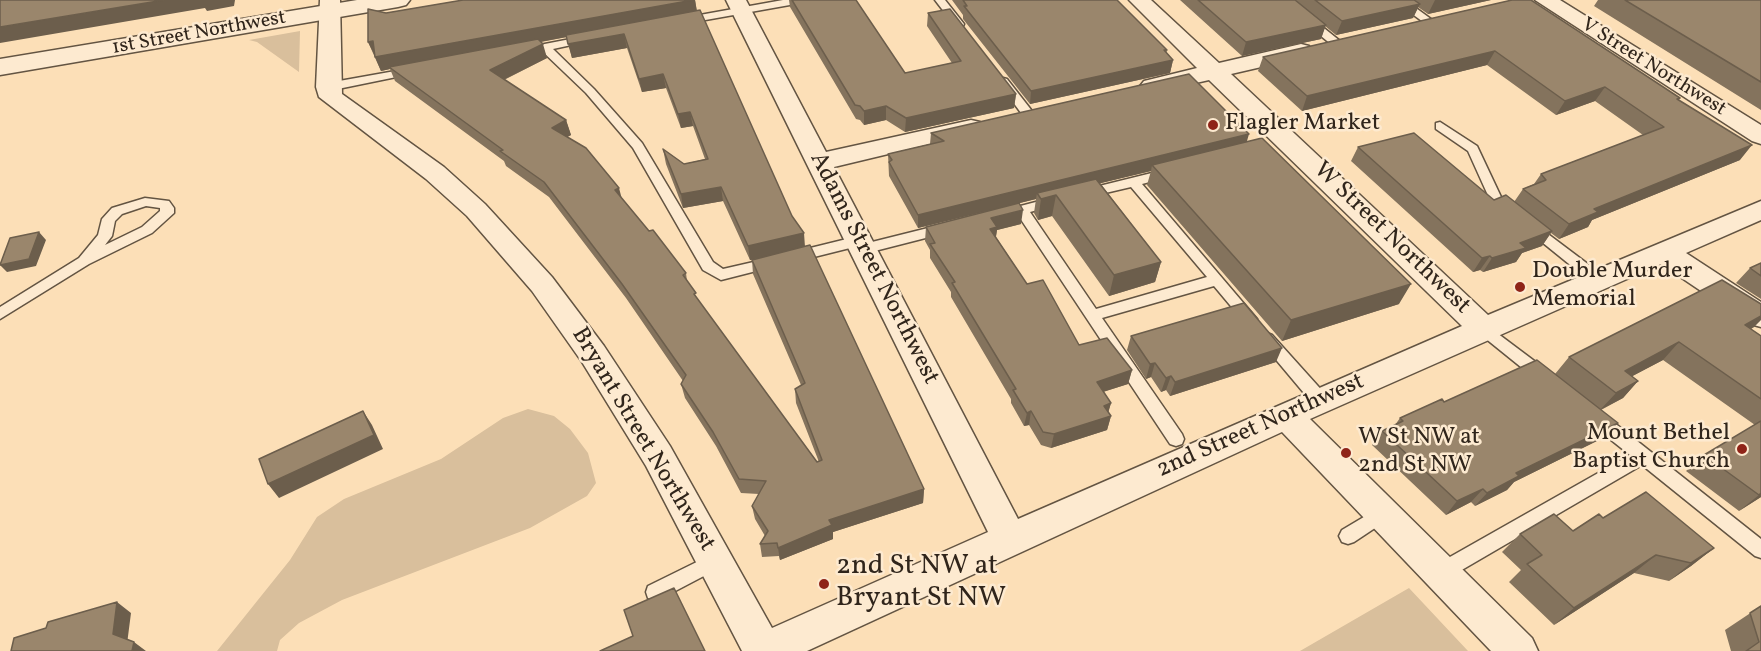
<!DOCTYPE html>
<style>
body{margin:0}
canvas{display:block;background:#fcdfb7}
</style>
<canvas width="1761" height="651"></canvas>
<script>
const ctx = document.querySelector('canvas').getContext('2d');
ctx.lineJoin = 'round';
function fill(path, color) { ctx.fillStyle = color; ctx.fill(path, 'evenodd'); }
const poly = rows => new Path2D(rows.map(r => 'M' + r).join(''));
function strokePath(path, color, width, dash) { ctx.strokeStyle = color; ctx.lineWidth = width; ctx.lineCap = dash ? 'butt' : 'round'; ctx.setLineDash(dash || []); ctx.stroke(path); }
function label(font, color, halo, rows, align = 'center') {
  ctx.font = font + ' Vollkorn,serif'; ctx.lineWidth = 5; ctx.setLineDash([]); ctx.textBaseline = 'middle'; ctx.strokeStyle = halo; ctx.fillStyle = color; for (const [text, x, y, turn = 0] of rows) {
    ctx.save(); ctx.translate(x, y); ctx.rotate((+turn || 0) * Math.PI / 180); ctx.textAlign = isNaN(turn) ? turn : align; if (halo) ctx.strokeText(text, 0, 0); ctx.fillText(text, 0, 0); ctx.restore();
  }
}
fill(poly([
 [300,31,299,72,257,42,249,40],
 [528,409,554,416,570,429,588,453,596,483,587,496,530,528,342,600,299,623,280,640,277,651,217,651,290,560,317,517,344,499,441,459,503,418],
 [1409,588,1468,651,1300,651]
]), '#d9bf9c');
const service = poly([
 [783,0,806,0,801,3,683,24,678,21,683,18,783,0],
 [935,0,945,0,964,24,963,26,955,26,935,0],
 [1277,0,1289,0,1340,41,1340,45,1332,45,1277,0],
 [1393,0,1405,0,1435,22,1426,24,1393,0],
 [586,36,590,37,590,41,553,49,594,89,642,143,713,262,723,269,771,258,776,260,778,263,776,266,721,280,703,270,633,148,586,93,542,51,524,54,518,51,524,48,586,36],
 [412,68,418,71,416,73,328,91,322,87,328,83,412,68],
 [1003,78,1007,79,1032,111,1032,117,1024,117,999,83,999,79,1003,78],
 [1440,122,1477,146,1501,197,1515,207,1517,210,1515,213,1505,213,1491,202,1468,151,1436,129,1436,123,1440,122],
 [1168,169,1174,173,1173,176,1142,184,1257,319,1250,325,1245,323,1214,286,1102,318,1182,434,1184,439,1182,444,1176,446,1170,444,1018,215,1005,218,998,214,1005,210,1055,197,1060,198,1062,201,1060,204,1030,212,1096,309,1207,277,1131,187,1084,198,1077,194,1079,191,1168,169],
 [145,198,169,201,174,208,174,213,152,233,89,264,0,319,0,307,79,258,98,235,102,219,112,208,145,198],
 [146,206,160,208,160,211,142,227,105,245,112,236,115,221,122,214,146,206],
 [1532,222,1605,277,1607,281,1605,285,1595,285,1527,230,1525,227,1527,224,1532,222],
 [944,224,949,226,951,229,949,232,863,254,858,252,856,249,858,246,794,262,787,257,794,252,859,236,864,238,866,241,864,244,944,224],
 [1485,324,1549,372,1551,376,1549,380,1537,380,1480,334,1477,330,1485,324],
 [1267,333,1272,335,1326,395,1328,400,1326,405,1314,405,1262,343,1259,339,1262,335,1267,333],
 [1597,412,1603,414,1761,539,1761,558,1755,556,1642,465,1448,578,1441,580,1434,578,1432,572,1434,566,1630,455,1591,424,1589,419,1591,414,1597,412],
 [1384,505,1390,508,1393,513,1390,518,1354,542,1348,544,1342,542,1339,536,1342,530,1384,505],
 [715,553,721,555,724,561,721,567,662,598,655,601,648,598,646,592,648,586,715,553]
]);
const minor = poly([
 [320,0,340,0,342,94,444,167,485,204,552,277,604,346,670,446,772,628,988,532,726,0,746,0,826,152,971,120,980,122,983,127,980,132,834,167,1018,519,1462,326,1209,80,1152,93,1144,91,1140,86,1144,81,1197,68,1129,0,1151,0,1219,63,1301,44,1309,46,1312,51,1309,56,1231,74,1488,315,1761,201,1761,220,1686,253,1761,302,1761,327,1750,324,1661,264,1310,419,1532,638,1538,651,1491,651,1282,432,807,651,742,651,646,466,582,362,532,291,467,216,426,179,319,97,316,87,320,0],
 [1535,0,1560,0,1761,125,1761,144,1752,141,1535,0]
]);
const tertiary = poly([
 [357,0,410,0,406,5,398,7,0,75,0,59,357,0]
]);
strokePath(service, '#635442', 3);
strokePath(minor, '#635442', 3);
strokePath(tertiary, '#635442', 3);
fill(service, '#fdead0');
fill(minor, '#fdead0');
fill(tertiary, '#fdead0');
fill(poly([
 [463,0,695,0,697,11,805,247,924,489,923,503,833,532,833,539,780,560,779,556,762,557,760,544,765,536,755,519,752,506,759,494,741,493,716,446,685,398,681,384,683,381,626,298,549,197,506,166,504,161,395,81,390,69,381,71,368,42,386,13],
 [567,37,572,58,627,48,642,92,666,88,681,128,693,126,705,159,684,164,663,149,666,164,683,208,723,201,750,260,752,260,753,274,801,385,795,389,796,403,819,462,817,462,697,299,687,281,686,273,649,231,621,197,567,137,571,135,566,120,504,80,547,58,541,42],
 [789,0,792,0,905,73,952,63,927,26,928,13,1016,94,1014,108,905,132,886,120,864,125,860,120,856,119,790,7],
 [952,0,1117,0,1173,60,1170,73,1030,104,963,19,963,15],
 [1180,0,1491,0,1428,14,1418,7,1413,18,1336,35,1325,26,1321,39,1242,56],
 [1512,0,1680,98,1679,100,1740,160,1592,220,1588,227,1559,239,1551,233,1542,246,1522,253,1516,262,1483,272,1480,270,1473,272,1351,161,1358,147,1494,200,1514,202,1523,189,1534,184,1541,174,1643,135,1595,101,1556,115,1487,65,1302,111,1258,71,1263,57],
 [1598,0,1761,0,1761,110,1594,6],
 [931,133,1247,141,1399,304,1282,341,1147,185,1151,171,1100,183,1161,262,1155,282,1109,296,1052,216,1038,220,1034,213,1036,199,918,228,889,176,888,154,930,144],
 [1021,224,997,230,996,237,1027,284,1079,345,1132,370,1128,384,1103,392,1111,403,1108,412,1111,416,1107,430,1051,448,1041,445,1029,425,1024,426,1011,403,1011,399,951,297,951,292,930,258,930,250,925,241,926,227],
 [1761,263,1761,299,1736,283,1750,268],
 [1754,327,1751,329,1761,336,1761,497,1739,511,1686,471,1704,455,1755,425,1663,360,1632,376,1638,381,1623,398,1601,410,1605,437,1514,482,1507,490,1475,506,1471,502,1446,515,1372,445,1382,431,1395,425,1400,418,1444,402,1555,374,1569,357],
 [1131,336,1276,362,1170,396,1166,390,1161,392,1151,377,1146,379,1127,350],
 [1603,518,1714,548,1691,566,1669,581,1634,573,1554,625,1509,582,1521,570,1502,552,1520,534,1573,531],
 [1761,606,1761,651,1731,651,1725,630]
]), '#84735d');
fill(poly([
 [164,0,235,0,234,6,207,11,205,8,0,43,0,27],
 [693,0,695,0,697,13,392,69,389,67,390,69,381,71,375,57],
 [1435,0,1491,0,1428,14],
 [1420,4,1413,18,1336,35,1342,21],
 [1326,25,1321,39,1242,56,1246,42],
 [624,34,627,48,572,58,568,44],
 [373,41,375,56,368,42],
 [543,44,547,58,495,84,490,70],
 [1167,50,1164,62,1173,60,1170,73,1030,104,1031,91],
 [1495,51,1487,65,1302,111,1307,96],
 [663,74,666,88,642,92,639,79],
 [1605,87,1595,101,1556,115,1565,101],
 [1016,94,1014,108,905,132,906,118],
 [886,106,886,120,864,125,864,111],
 [690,112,693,126,681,128,678,114],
 [566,120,571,135,556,143,552,128],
 [1249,134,1245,148,1152,165,1151,171,1040,198,1037,193,1036,199,918,228,918,215],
 [1752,145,1740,160,1592,220,1588,227,1559,239,1569,224,1594,209],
 [721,187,723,201,683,208,681,194],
 [619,188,623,203,615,190],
 [1056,195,1052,216,1038,220,1041,199],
 [1023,210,1021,224,997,230,995,241,989,243,991,218],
 [1552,231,1542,246,1522,253,1516,262,1483,272,1492,258,1520,243],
 [39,232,46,240,36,266,7,272,0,265],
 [804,233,805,247,750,260,748,246],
 [1490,256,1480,270,1473,272,1482,258],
 [1161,262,1155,282,1109,296,1114,275],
 [1411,284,1399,304,1282,341,1291,320],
 [1761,316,1761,320,1754,327,1728,342,1745,325],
 [1679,342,1663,360,1610,388,1625,371],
 [1282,348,1276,362,1170,396,1175,382],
 [1155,363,1151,377,1146,379,1150,364],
 [1132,370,1128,384,1093,395,1097,382],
 [1171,376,1166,390,1161,392,1166,378],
 [1638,381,1623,398,1600,410,1616,393],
 [1111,403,1107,417,1104,406],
 [363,411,372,425,383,449,279,498,268,484],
 [1031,411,1029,425,1024,426,1027,413],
 [1111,416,1107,430,1051,448,1054,434],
 [1618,423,1605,437,1514,482,1507,490,1475,506,1487,493,1516,473],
 [924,489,923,503,833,532,833,539,780,560,778,548,829,520],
 [1483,489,1471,502,1446,515,1457,501],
 [1761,493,1761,497,1739,511,1759,495],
 [1714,548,1691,566,1669,581,1691,563],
 [1656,555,1634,573,1554,625,1574,608],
 [117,602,131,613,127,644,113,634],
 [134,642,146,651,132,651]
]), '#6c5e4c');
const building = poly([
 [0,0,164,0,0,27,0,0],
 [463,0,693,0,375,57,373,41,368,42,368,9,386,13,463,0],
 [792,0,856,0,905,73,961,61,928,13,950,9,1016,94,906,118,886,106,864,111,860,106,855,105,792,0],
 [963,0,1117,0,1167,50,1164,50,1173,60,1031,91,964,6,967,6,963,0],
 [1198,0,1295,0,1326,25,1246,42,1198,0],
 [1315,0,1414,0,1420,4,1342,21,1315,0],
 [1512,0,1531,0,1680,98,1677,99,1752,145,1594,209,1598,212,1569,224,1523,189,1546,180,1541,174,1664,127,1605,87,1565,101,1495,51,1307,96,1263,57,1512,0],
 [1625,0,1761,0,1761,82,1625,0],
 [700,10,792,216,804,233,748,246,721,187,681,194,663,149,684,164,708,159,690,112,678,114,663,74,639,79,624,34,568,44,566,35,700,10],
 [538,39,543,44,490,70,566,120,552,128,586,148,619,188,615,190,649,231,653,230,686,273,683,275,696,293,694,294,817,462,822,460,795,389,805,383,752,260,810,245,924,489,829,520,832,525,778,548,777,543,760,544,768,531,752,506,766,481,739,479,713,432,681,384,686,375,622,284,544,182,500,151,503,150,389,67,538,39],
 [1189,74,1249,134,918,215,889,162,892,160,888,154,944,141,931,133,1189,74],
 [1414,133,1494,200,1506,195,1552,231,1520,243,1526,248,1492,258,1490,256,1482,258,1358,147,1414,133],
 [1262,138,1411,284,1291,320,1152,165,1262,138],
 [1096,179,1161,262,1114,275,1056,195,1041,199,1037,193,1096,179],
 [1019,203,1023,210,991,218,997,227,990,229,1019,272,1027,284,1043,280,1079,345,1107,338,1132,370,1097,382,1111,403,1104,406,1111,416,1054,434,1043,432,1031,411,1027,413,1013,390,1016,389,952,283,955,282,930,244,935,243,926,227,1019,203],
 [39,232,29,259,0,265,10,238,39,232],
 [1761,263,1761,276,1750,268,1761,263],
 [1722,280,1761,304,1761,316,1745,325,1761,336,1761,399,1679,342,1625,371,1638,381,1616,393,1569,357,1722,280],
 [1244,303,1282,348,1175,382,1171,376,1166,378,1155,363,1150,364,1131,336,1244,303],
 [1537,360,1618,423,1516,473,1519,476,1487,493,1483,489,1457,501,1382,431,1403,421,1400,418,1442,399,1444,402,1537,360],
 [363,411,374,435,268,484,259,459,363,411],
 [1761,421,1761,493,1759,495,1704,455,1761,421],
 [1646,492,1714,548,1691,563,1656,555,1574,608,1527,564,1542,555,1520,534,1554,514,1573,531,1599,514,1603,518,1646,492],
 [674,588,705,651,600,651,633,636,624,610,674,588],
 [117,602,113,634,134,642,132,651,11,651,14,638,46,628,48,622,117,602],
 [1761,606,1761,651,1746,651,1759,642,1750,613,1761,606]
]);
fill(building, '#9a866c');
strokePath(building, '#6c5e4c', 1.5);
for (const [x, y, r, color] of [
 [1213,125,6,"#8f2418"],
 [1520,287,6,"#8f2418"],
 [1742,449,6,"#8f2418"],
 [1346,453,6,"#8f2418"],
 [824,584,6,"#8f2418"]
]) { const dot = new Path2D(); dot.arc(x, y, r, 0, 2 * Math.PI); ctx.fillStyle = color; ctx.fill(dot); strokePath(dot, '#fdead0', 2); }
label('20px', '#30251b', '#fdead0', [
 ["1st Street Northwest",199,34,-10],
 ["V Street Northwest",1653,68,32]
]);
label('24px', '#30251b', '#fdead0', [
 ["Flagler Market",1225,125],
 ["Double Murder",1532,273],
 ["Memorial",1532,301],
 ["Mount Bethel",1730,435,"right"],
 ["Baptist Church",1730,463,"right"],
 ["W St NW at",1358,439],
 ["2nd St NW",1358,467]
], 'left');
label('24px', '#30251b', '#fdead0', [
 ["W Street Northwest",1391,239,44],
 ["Adams Street Northwest",873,269,63],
 ["2nd Street Northwest",1261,427,-24],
 ["Bryant Street Northwest",642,440,59]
]);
label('28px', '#30251b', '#fdead0', [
 ["2nd St NW at",836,568],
 ["Bryant St NW",836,600]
], 'left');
</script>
